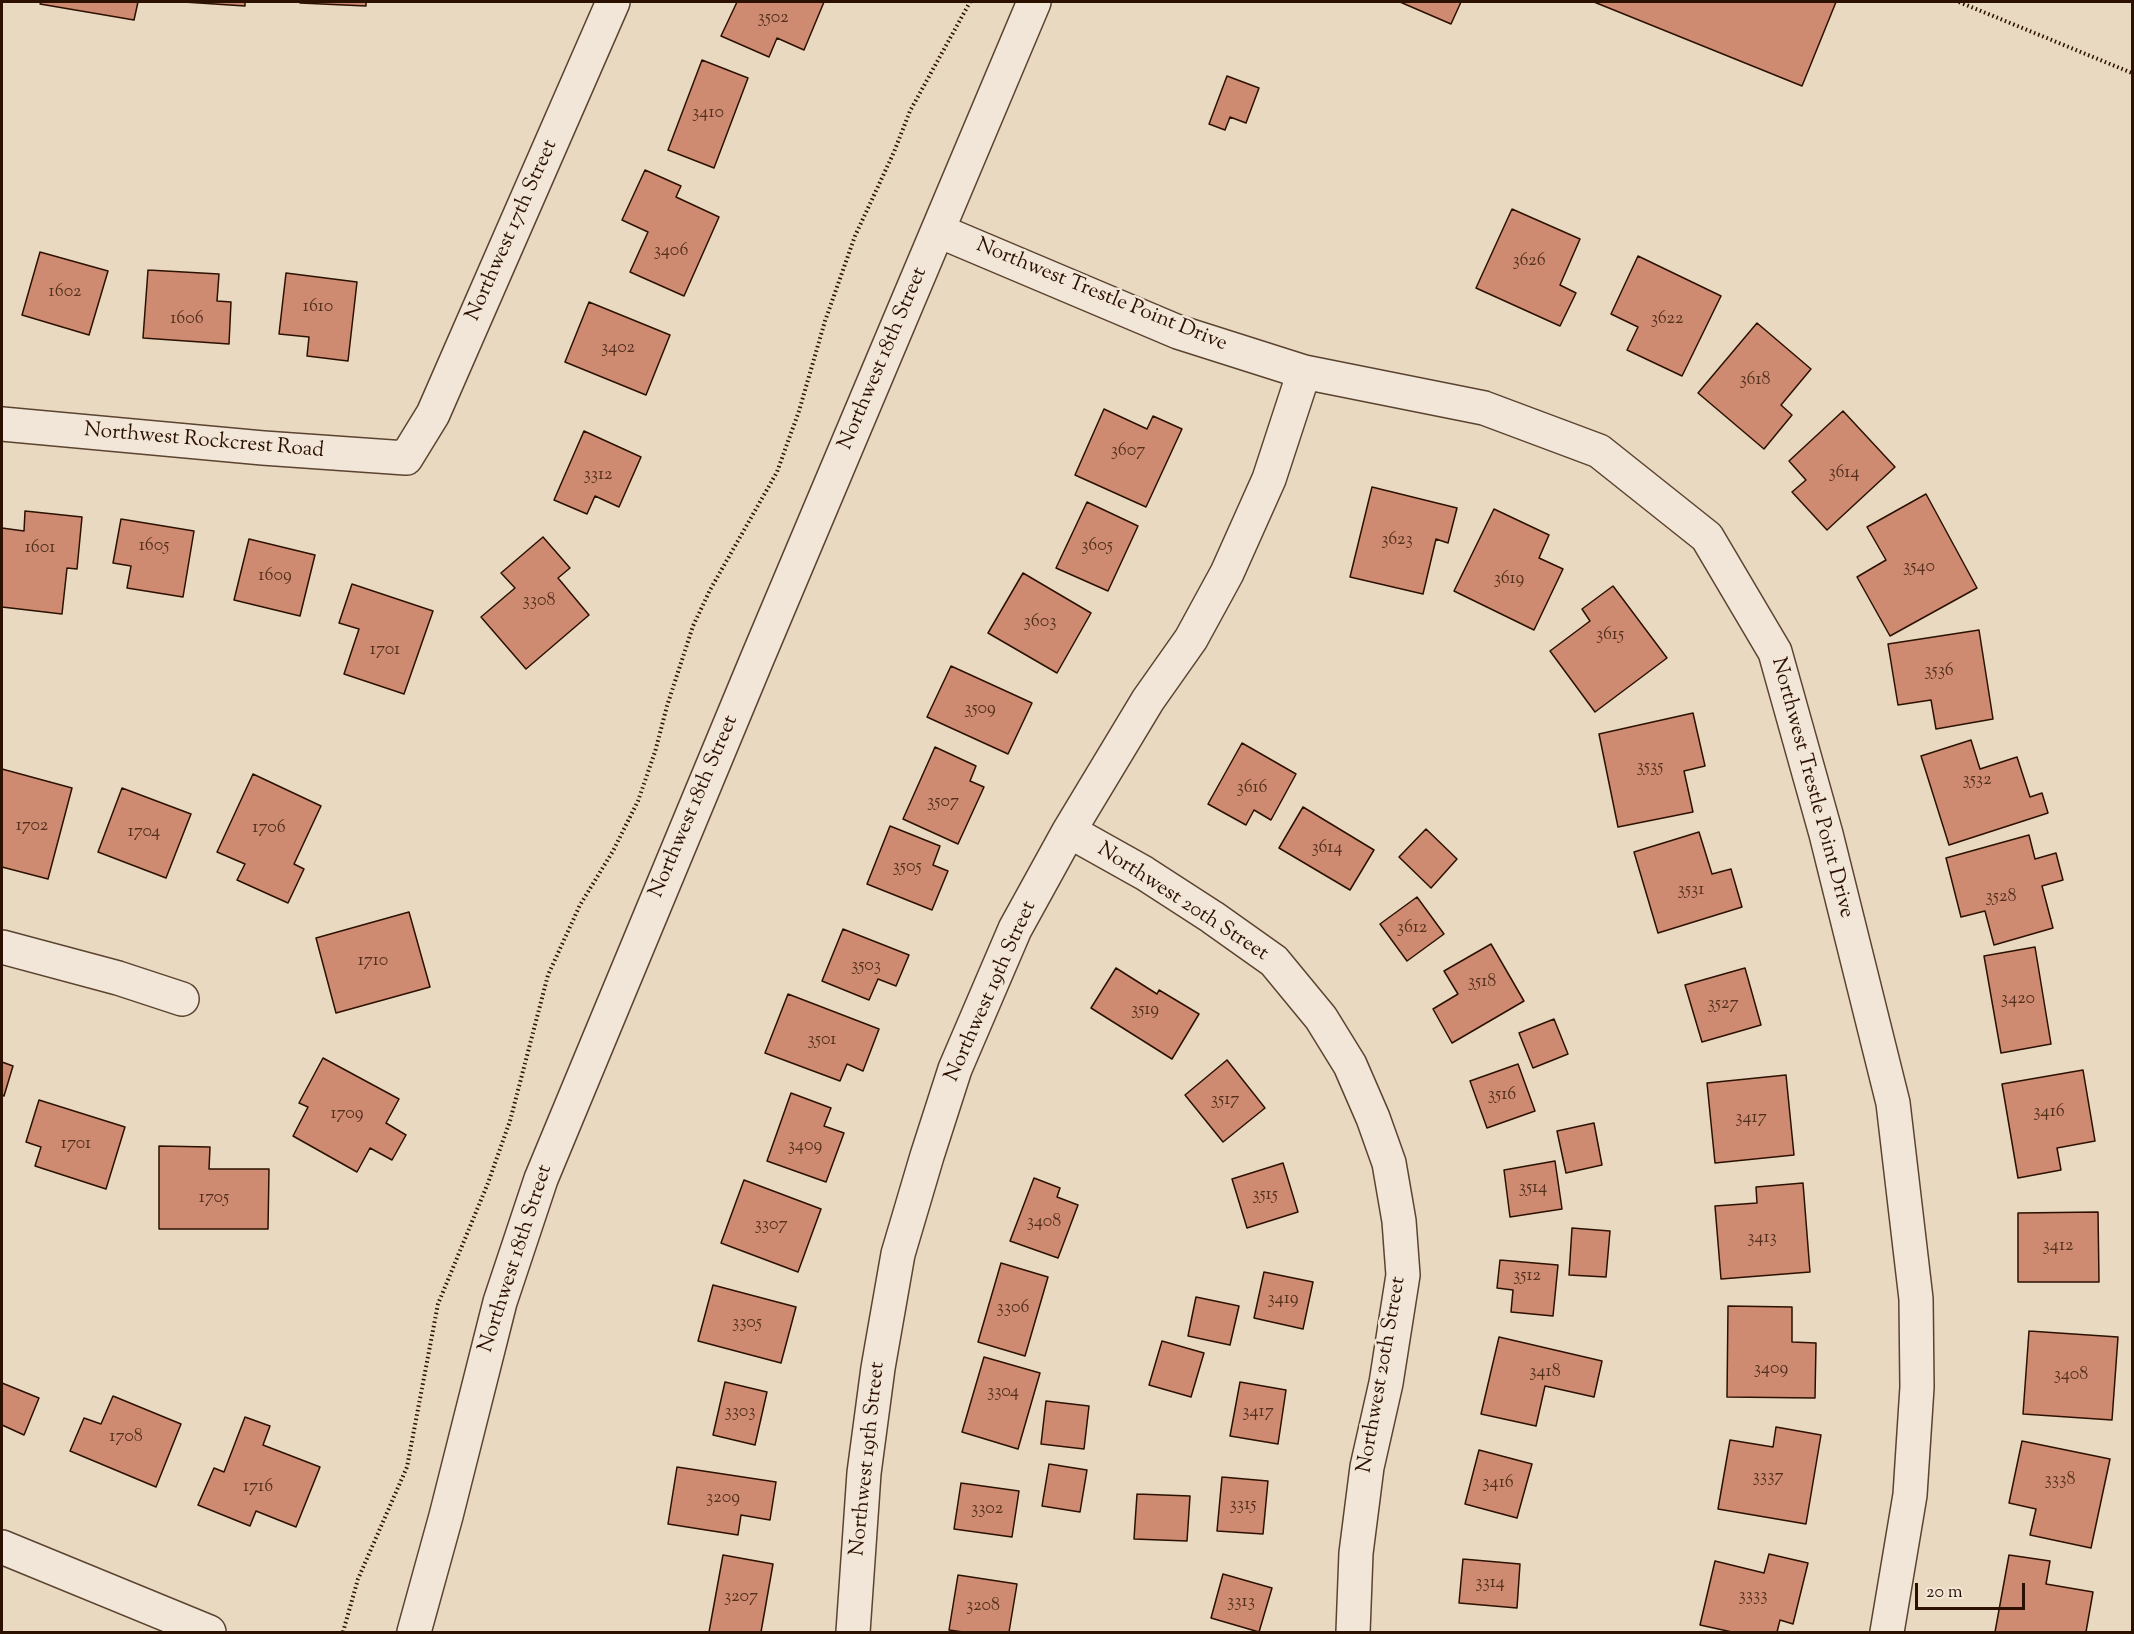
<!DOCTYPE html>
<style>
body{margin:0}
#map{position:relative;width:2134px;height:1634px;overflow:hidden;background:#e9d9c1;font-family:"Sorts Mill Goudy",serif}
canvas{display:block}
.frame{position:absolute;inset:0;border:3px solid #2c1100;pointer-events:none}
.scale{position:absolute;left:1915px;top:1583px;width:110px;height:27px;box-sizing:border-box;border:3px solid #2c1100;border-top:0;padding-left:8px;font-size:18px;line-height:21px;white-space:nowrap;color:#2c1100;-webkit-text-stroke:4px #f1e6d7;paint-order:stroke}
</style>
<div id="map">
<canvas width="2134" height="1634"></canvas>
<div class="frame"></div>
<div class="scale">20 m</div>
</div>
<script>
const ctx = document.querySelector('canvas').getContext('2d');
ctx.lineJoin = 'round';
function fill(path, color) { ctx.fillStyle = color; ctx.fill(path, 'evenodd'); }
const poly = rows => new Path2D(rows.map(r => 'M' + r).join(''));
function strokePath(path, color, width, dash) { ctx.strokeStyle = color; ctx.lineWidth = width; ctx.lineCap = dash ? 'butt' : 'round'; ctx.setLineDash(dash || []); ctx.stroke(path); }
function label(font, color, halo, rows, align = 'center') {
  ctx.font = font + ' "Sorts Mill Goudy",serif'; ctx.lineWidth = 5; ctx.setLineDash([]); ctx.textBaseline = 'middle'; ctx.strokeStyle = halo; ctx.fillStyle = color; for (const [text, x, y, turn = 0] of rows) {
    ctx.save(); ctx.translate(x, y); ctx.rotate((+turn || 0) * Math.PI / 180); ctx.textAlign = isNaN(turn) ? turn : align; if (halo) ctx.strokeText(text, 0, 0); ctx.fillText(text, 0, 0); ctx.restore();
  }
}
const building = poly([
 [41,2,138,2,134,20,40,4,41,2],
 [184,2,245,2,245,6,184,2],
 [300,2,366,2,366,6,300,3,300,2],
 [737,2,824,2,804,50,777,38,769,57,721,36,737,2],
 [1400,2,1461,2,1451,24,1400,2],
 [1594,2,1836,2,1802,86,1594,2],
 [702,60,748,78,714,168,668,150,702,60],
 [1227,76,1259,88,1246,123,1230,117,1225,130,1209,124,1227,76],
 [645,170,681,186,676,197,719,217,684,296,630,272,648,232,622,220,645,170],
 [1512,209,1580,239,1560,285,1576,293,1560,326,1476,288,1512,209],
 [40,252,108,271,89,335,22,315,40,252],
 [1638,256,1721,296,1682,376,1627,350,1638,327,1611,314,1638,256],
 [148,270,219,274,217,301,231,302,229,344,143,338,148,270],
 [286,273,357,282,348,361,307,356,309,337,279,334,286,273],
 [589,302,670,335,646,395,565,362,589,302],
 [1757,323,1811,369,1781,405,1792,415,1764,449,1698,393,1757,323],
 [1104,409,1147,429,1153,416,1182,429,1146,507,1075,475,1104,409],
 [1843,411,1895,467,1827,530,1792,492,1806,480,1789,461,1843,411],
 [584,431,641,457,619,507,595,496,587,514,554,500,584,431],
 [1372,487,1457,508,1448,543,1436,539,1423,594,1350,577,1372,487],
 [1926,494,1977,588,1890,636,1857,577,1886,560,1867,527,1926,494],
 [1087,502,1138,526,1108,591,1056,568,1087,502],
 [1494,509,1549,535,1539,558,1563,569,1534,630,1454,591,1494,509],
 [25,511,82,517,77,569,67,568,62,614,2,607,2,528,24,531,25,511],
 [121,519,194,531,183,597,127,588,131,566,113,563,121,519],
 [543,537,570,568,558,578,589,615,526,669,481,617,515,588,501,573,543,537],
 [249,539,315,555,300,616,234,600,249,539],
 [1023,573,1091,613,1057,673,988,633,1023,573],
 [352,584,433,611,404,694,344,674,359,629,339,623,352,584],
 [1613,586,1667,658,1595,712,1550,651,1590,621,1582,609,1613,586],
 [1979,630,1993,719,1936,729,1931,700,1898,705,1888,644,1979,630],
 [951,666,1032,703,1008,754,927,717,951,666],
 [1693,713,1705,766,1684,771,1693,812,1618,827,1599,734,1693,713],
 [1971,740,1980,769,2017,757,2030,797,2042,793,2048,813,1949,845,1921,756,1971,740],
 [1242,743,1296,774,1271,820,1254,810,1246,825,1208,804,1242,743],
 [935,747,976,766,970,781,984,787,958,844,903,819,935,747],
 [2,769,72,788,48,879,2,867,2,769],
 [253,774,321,806,294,864,304,869,288,903,237,880,245,864,217,852,253,774],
 [122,788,191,814,166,878,98,852,122,788],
 [1303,807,1374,850,1350,890,1279,848,1303,807],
 [890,826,940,846,933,865,948,871,932,910,867,884,890,826],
 [1426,829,1457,859,1431,888,1399,857,1426,829],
 [1699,832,1712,874,1731,869,1742,907,1658,933,1634,852,1699,832],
 [2029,835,2035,859,2056,853,2063,880,2042,886,2053,928,1994,945,1985,911,1961,917,1946,858,2029,835],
 [1417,897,1444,934,1407,961,1380,924,1417,897],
 [409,912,430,987,336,1013,316,938,409,912],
 [843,929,909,955,896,986,878,979,869,1000,822,981,843,929],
 [1491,944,1524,1001,1452,1043,1433,1009,1458,994,1444,971,1491,944],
 [2035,947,2051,1044,2001,1053,1984,956,2035,947],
 [1116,968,1157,994,1159,990,1199,1014,1172,1059,1091,1008,1116,968],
 [1745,968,1761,1025,1702,1042,1685,985,1745,968],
 [788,994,879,1029,863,1071,847,1064,840,1081,765,1053,788,994],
 [1554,1019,1568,1054,1533,1068,1519,1033,1554,1019],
 [323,1058,399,1099,386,1123,406,1135,392,1160,370,1148,357,1172,293,1136,308,1107,299,1103,323,1058],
 [1227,1060,1265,1108,1223,1142,1185,1095,1227,1060],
 [2,1062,13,1066,4,1096,2,1095,2,1062],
 [1518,1064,1535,1111,1487,1128,1470,1081,1518,1064],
 [2083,1070,2095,1141,2057,1148,2061,1170,2018,1178,2002,1084,2083,1070],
 [1786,1075,1794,1155,1715,1163,1707,1083,1786,1075],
 [791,1093,831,1108,824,1126,844,1133,826,1182,767,1161,791,1093],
 [39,1100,125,1127,106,1189,35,1166,41,1147,26,1142,39,1100],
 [1594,1123,1602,1165,1566,1173,1557,1131,1594,1123],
 [159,1146,210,1147,209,1169,269,1169,268,1229,159,1229,159,1146],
 [1555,1161,1562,1209,1510,1217,1504,1170,1555,1161],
 [1283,1163,1298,1212,1247,1228,1232,1179,1283,1163],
 [1034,1178,1060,1188,1057,1197,1078,1205,1058,1258,1010,1241,1034,1178],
 [744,1180,821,1209,798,1272,721,1243,744,1180],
 [1803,1183,1810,1272,1721,1279,1715,1206,1757,1203,1756,1187,1803,1183],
 [2098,1212,2099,1282,2018,1282,2018,1213,2098,1212],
 [1572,1228,1610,1231,1606,1277,1569,1275,1572,1228],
 [1500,1260,1558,1265,1553,1316,1511,1312,1513,1290,1497,1288,1500,1260],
 [1001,1263,1048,1277,1025,1356,978,1342,1001,1263],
 [1264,1272,1313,1282,1303,1329,1254,1318,1264,1272],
 [713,1285,796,1307,781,1363,698,1341,713,1285],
 [1196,1297,1239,1306,1230,1345,1188,1336,1196,1297],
 [1728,1306,1792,1307,1792,1342,1816,1343,1815,1398,1727,1397,1728,1306],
 [2029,1331,2118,1337,2112,1420,2023,1414,2029,1331],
 [1499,1337,1602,1361,1594,1397,1545,1386,1536,1426,1481,1414,1499,1337],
 [1162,1341,1204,1353,1191,1397,1149,1385,1162,1341],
 [984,1357,1040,1373,1018,1449,962,1432,984,1357],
 [725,1382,767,1392,755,1445,713,1435,725,1382],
 [1240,1382,1286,1390,1278,1444,1230,1436,1240,1382],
 [2,1383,39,1398,24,1435,2,1425,2,1383],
 [113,1396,181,1424,156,1487,70,1451,84,1418,101,1424,113,1396],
 [1046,1401,1089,1406,1084,1449,1041,1444,1046,1401],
 [245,1417,270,1426,263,1445,320,1467,296,1527,256,1511,250,1526,198,1505,214,1468,224,1472,245,1417],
 [1776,1427,1821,1435,1806,1524,1718,1509,1730,1440,1773,1447,1776,1427],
 [2022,1441,2110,1459,2091,1548,2030,1535,2036,1509,2009,1503,2022,1441],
 [1479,1450,1532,1464,1517,1518,1465,1504,1479,1450],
 [1049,1464,1087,1470,1080,1512,1042,1506,1049,1464],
 [677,1467,776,1482,770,1520,741,1515,738,1535,668,1524,677,1467],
 [1222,1477,1268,1481,1263,1534,1217,1531,1222,1477],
 [961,1483,1019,1491,1012,1537,954,1529,961,1483],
 [1137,1494,1190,1496,1187,1541,1134,1539,1137,1494],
 [1769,1554,1808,1563,1793,1624,1780,1620,1777,1632,1732,1632,1700,1625,1715,1561,1764,1573,1769,1554],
 [723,1555,773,1564,761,1632,709,1632,723,1555],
 [2009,1555,2050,1561,2046,1584,2093,1592,2086,1632,1995,1632,2009,1555],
 [1463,1559,1520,1564,1517,1608,1459,1603,1463,1559],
 [1223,1574,1272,1588,1259,1632,1211,1618,1223,1574],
 [958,1575,1017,1584,1009,1632,963,1632,949,1630,958,1575]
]);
fill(building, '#ce8b72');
strokePath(building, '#2c1100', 1.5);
const minor = poly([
 [939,231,1178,332,1304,372,1484,408,1599,451,1707,537,1775,652,1826,834,1893,1103,1916,1299,1917,1387,1910,1495,1887,1632],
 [2,424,263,448,406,458,433,414,613,2],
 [1069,831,1144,873,1212,917,1274,961,1321,1018,1350,1065,1373,1118,1389,1163,1399,1221,1403,1275,1386,1383,1367,1467,1356,1553,1353,1632],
 [2,947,118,978,182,999],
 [2,1547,209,1632],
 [853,1632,864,1473,878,1368,898,1254,927,1156,955,1069,1015,929,1069,831,1148,700,1191,639,1227,573,1269,479,1304,372]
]);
const tertiary = poly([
 [414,1632,446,1516,500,1302,541,1179,757,659,1034,2]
]);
strokePath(minor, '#5b4330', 36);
strokePath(tertiary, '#5b4330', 36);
strokePath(poly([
 [1959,2,2132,73],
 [343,1632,358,1579,407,1467,438,1304,488,1183,510,1121,548,975,580,905,613,851,638,801,655,752,667,706,693,626,710,590,777,472,799,411,825,321,855,236,894,152,910,111,970,2]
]), '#2c1100', 4, [1.5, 3]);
strokePath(minor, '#f1e6d7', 33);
strokePath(tertiary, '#f1e6d7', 33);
label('18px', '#54301c', null, [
 ["3502",773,19],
 ["3410",708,114],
 ["3406",671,252],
 ["3626",1529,262],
 ["1602",65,293],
 ["1610",318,308],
 ["1606",187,320],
 ["3622",1667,320],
 ["3402",618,349],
 ["3618",1755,381],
 ["3607",1128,452],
 ["3614",1844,474],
 ["3312",598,476],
 ["3623",1397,541],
 ["1605",154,547],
 ["3605",1097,547],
 ["1601",40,549],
 ["3540",1919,568],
 ["1609",275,577],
 ["3619",1509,580],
 ["3308",539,602],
 ["3603",1040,623],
 ["3615",1610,636],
 ["1701",385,651],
 ["3536",1939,672],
 ["3509",980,710],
 ["3535",1650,768],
 ["3532",1977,781],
 ["3616",1252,789],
 ["3507",943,803],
 ["1702",32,827],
 ["1706",269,829],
 ["1704",144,833],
 ["3614",1327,849],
 ["3505",907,868],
 ["3531",1691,891],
 ["3528",2001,898],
 ["3612",1412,929],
 ["1710",373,962],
 ["3503",866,967],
 ["3518",1482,983],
 ["3420",2018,1000],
 ["3527",1723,1005],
 ["3519",1145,1011],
 ["3501",822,1041],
 ["3516",1502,1096],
 ["3517",1225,1101],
 ["3416",2049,1113],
 ["1709",347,1115],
 ["3417",1751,1119],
 ["1701",76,1145],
 ["3409",805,1147],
 ["3514",1533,1189],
 ["3515",1265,1196],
 ["1705",214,1199],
 ["3408",1044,1223],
 ["3307",771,1226],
 ["3413",1762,1239],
 ["3412",2058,1247],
 ["3512",1527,1277],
 ["3419",1283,1300],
 ["3306",1013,1309],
 ["3305",747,1324],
 ["3409",1771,1370],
 ["3418",1545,1373],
 ["3408",2071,1376],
 ["3304",1003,1393],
 ["3303",740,1413],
 ["3417",1258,1413],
 ["1708",126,1438],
 ["3337",1768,1478],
 ["3338",2060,1481],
 ["3416",1498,1484],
 ["1716",258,1488],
 ["3209",723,1499],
 ["3315",1243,1506],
 ["3302",987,1510],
 ["3314",1490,1584],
 ["3333",1753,1597],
 ["3207",741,1598],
 ["3313",1241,1603],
 ["3208",983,1607]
]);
label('21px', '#2c1100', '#f1e6d7', [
 ["Northwest 17th Street",513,231,-66],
 ["Northwest Trestle Point Drive",1101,296,22],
 ["Northwest 18th Street",884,359,-67],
 ["Northwest Rockcrest Road",204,442,5],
 ["Northwest Trestle Point Drive",1811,788,75],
 ["Northwest 18th Street",695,807,-67],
 ["Northwest 20th Street",1182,903,33],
 ["Northwest 19th Street",992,992,-66],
 ["Northwest 18th Street",517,1259,-72],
 ["Northwest 20th Street",1383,1375,-80],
 ["Northwest 19th Street",869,1459,-84]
]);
</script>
